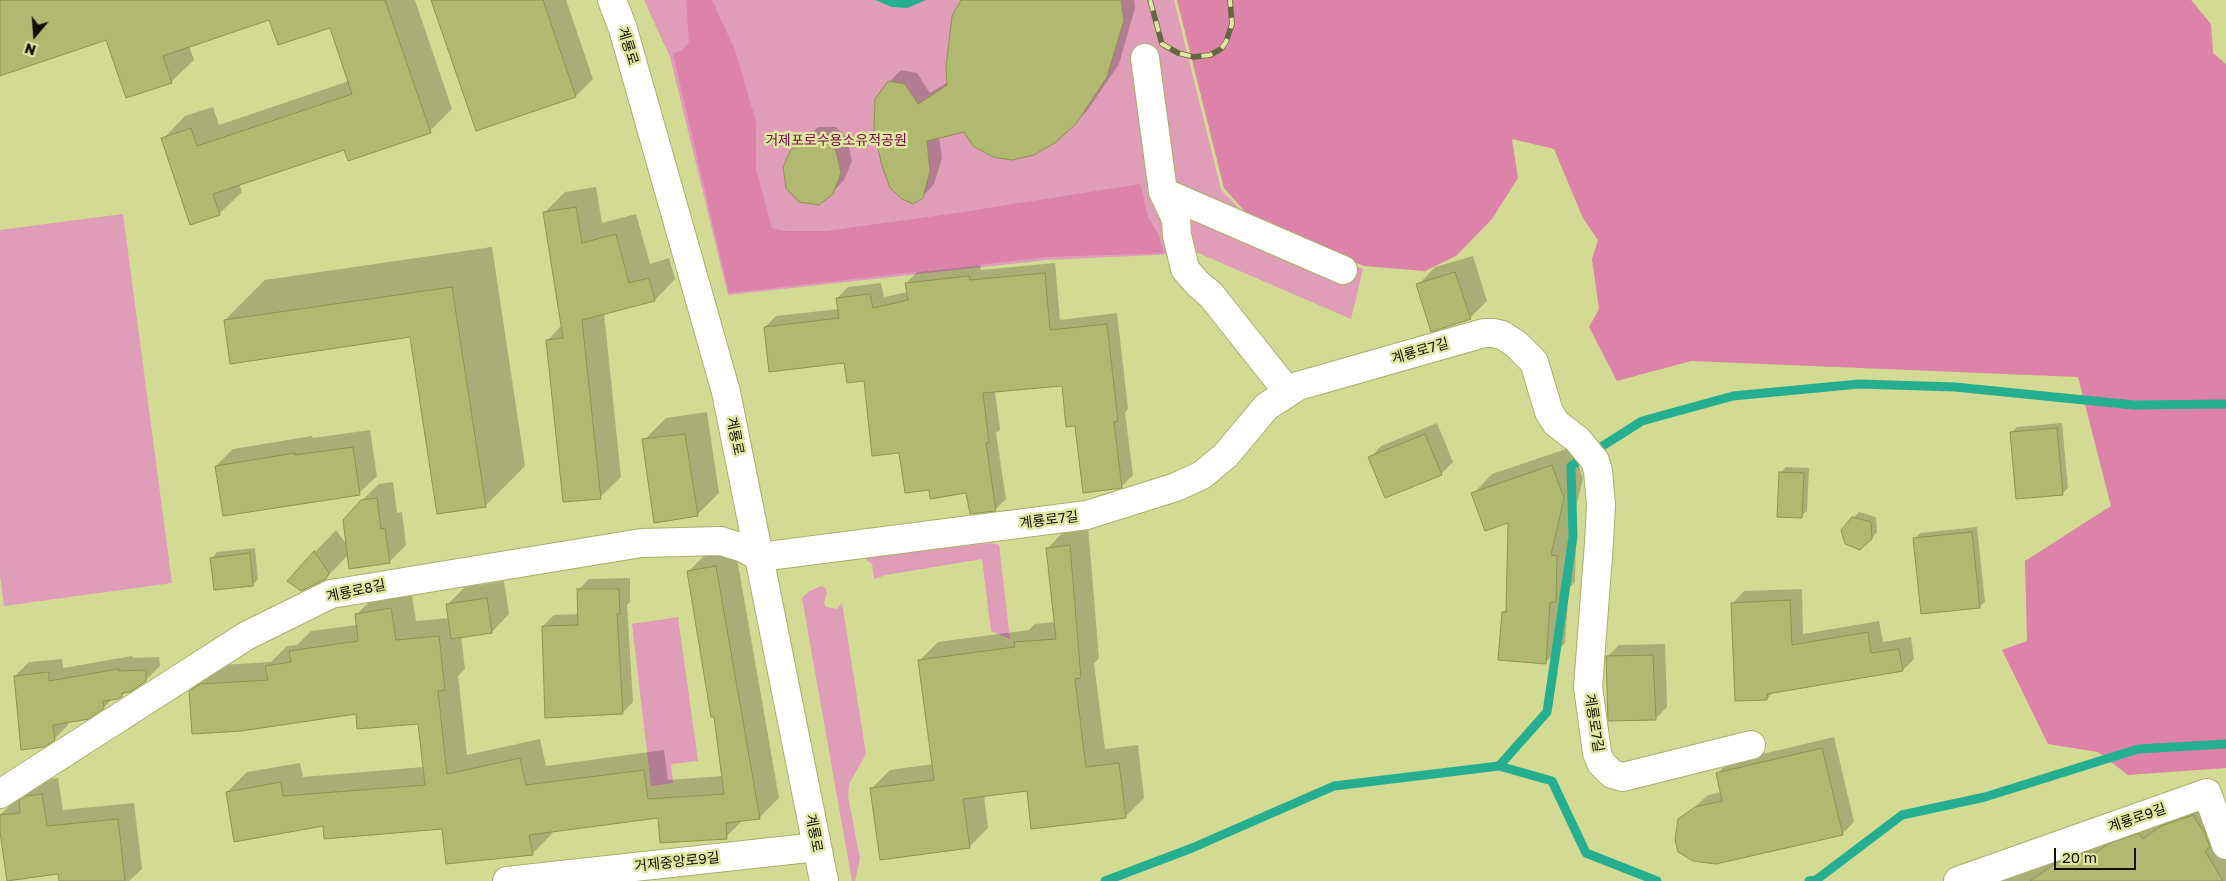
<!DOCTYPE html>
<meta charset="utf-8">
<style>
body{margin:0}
#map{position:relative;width:2226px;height:881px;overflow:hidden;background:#d3da93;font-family:"Golos Text",sans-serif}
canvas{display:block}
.north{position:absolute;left:10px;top:10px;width:50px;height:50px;-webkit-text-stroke:4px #e0e7a0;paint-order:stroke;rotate:198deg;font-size:14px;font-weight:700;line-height:20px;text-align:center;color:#0f1000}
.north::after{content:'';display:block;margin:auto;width:18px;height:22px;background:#0f1000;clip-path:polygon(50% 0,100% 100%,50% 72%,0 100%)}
.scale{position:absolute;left:2054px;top:848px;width:82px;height:22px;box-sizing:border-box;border:2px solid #0f1000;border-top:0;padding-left:6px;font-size:15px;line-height:18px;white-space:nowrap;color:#0f1000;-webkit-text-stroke:4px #e0e7a0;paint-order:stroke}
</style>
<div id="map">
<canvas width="2226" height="881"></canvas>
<div class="north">N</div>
<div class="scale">20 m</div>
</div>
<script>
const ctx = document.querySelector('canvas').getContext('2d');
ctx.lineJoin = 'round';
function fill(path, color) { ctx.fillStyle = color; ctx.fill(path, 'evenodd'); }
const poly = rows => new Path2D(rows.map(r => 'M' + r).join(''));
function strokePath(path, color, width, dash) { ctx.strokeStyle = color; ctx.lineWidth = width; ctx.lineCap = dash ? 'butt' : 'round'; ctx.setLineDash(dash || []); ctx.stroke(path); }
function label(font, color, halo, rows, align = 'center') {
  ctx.font = font + ' "Golos Text","Noto Sans KR",sans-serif'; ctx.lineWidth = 5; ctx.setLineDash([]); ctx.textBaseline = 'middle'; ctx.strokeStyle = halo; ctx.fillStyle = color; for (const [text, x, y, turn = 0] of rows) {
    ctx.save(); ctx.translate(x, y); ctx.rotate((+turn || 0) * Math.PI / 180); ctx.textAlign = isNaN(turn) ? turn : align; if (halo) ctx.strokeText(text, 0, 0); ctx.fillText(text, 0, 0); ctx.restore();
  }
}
fill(poly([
 [644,0,1174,0,1221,190,1247,216,1323,254,1363,269,1351,319,1198,253,1047,260,728,295,670,57],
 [123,214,172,583,4,606,0,575,0,230],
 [992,543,999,545,1010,639,991,631,982,559,886,575,874,579,872,564,866,560,870,556],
 [821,586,826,588,827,594,824,603,826,607,837,609,842,603,866,754,849,784,848,796,860,859,855,881,852,881,802,598,808,592],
 [678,617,698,761,671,764,673,783,651,786,632,624]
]), '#df9db8');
fill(poly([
 [686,0,712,0,735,50,756,122,756,169,772,228,786,231,826,231,950,214,1140,184,1148,217,1158,234,1164,253,1048,257,729,293,673,54,682,50,689,42],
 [1177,0,2191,0,2211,24,2213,53,2226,64,2226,768,2128,775,2098,752,2048,744,2002,650,2027,641,2025,561,2111,506,2078,377,1691,361,1617,381,1589,327,1599,309,1592,259,1598,240,1583,218,1554,149,1512,139,1518,178,1492,219,1456,256,1425,271,1364,266,1282,233,1248,215,1224,188]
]), '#dd82a9');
fill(poly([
 [875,0,926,0,907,8,892,7]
]), '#25af90');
fill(poly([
 [0,0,415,0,452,109,430,131,344,148,239,184,242,192,219,214,163,139,185,116,213,107,219,125,349,81,330,26,270,19,189,46,194,60,171,82,106,39,0,75],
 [433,0,566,0,593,79,576,96],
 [962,0,1134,0,1135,8,1119,64,1087,111,1075,123,965,131,939,137,942,158,934,184,922,197,889,82,901,70,917,73,930,93,948,82],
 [818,127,836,127,847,139,852,161,844,180,832,193,791,152],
 [596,187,602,223,636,214,650,264,669,258,675,279,655,300,604,313,621,477,600,497,548,340,562,325,545,212,565,192],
 [492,247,525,466,485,506,411,336,225,320,265,280],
 [1473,256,1487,301,1470,318,1418,285,1435,267],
 [1055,263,1060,320,1117,313,1128,409,1125,413,1133,475,1122,486,1076,424,1063,385,995,391,1000,430,996,433,1006,499,995,510,900,452,865,380,845,362,765,327,776,316,839,309,837,298,848,287,881,283,884,297,908,292,906,283,917,272,980,265,981,270],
 [707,412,719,493,697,515,644,440,666,418],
 [1437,423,1453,462,1441,474,1370,458,1381,446],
 [2062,423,2068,488,2063,493,2011,433,2017,427],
 [370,430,377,476,359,493,216,466,233,449,312,436,313,438],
 [1572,447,1583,478,1569,536,1576,536,1575,582,1569,588,1565,643,1545,663,1503,613,1507,608,1509,521,1473,494,1492,474],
 [1786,467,1809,468,1807,511,1801,516,1780,473],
 [393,482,397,513,402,512,406,545,389,562,348,555,326,578,315,552,336,530,347,545,361,501,379,484],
 [1859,512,1876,517,1877,532,1872,538,1853,518],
 [1088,527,1099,658,1094,664,1105,749,1138,745,1144,798,1125,817,1028,790,984,795,988,828,969,847,871,789,890,770,933,764,919,661,938,642,1029,630,1035,624,1055,622,1048,548,1066,529],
 [1977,527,1985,602,1979,607,1914,539,1920,533],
 [735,547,779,798,759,818,743,820,726,837,660,817,551,831,552,834,532,854,443,828,324,825,227,792,247,772,300,763,303,777,424,767,419,722,191,692,211,671,221,665,271,662,287,646,297,645,311,631,357,625,356,615,376,595,411,589,416,621,449,618,447,605,465,587,504,581,509,614,492,632,461,636,465,669,458,676,467,755,540,739,546,766,664,750,668,780,723,776,715,715,688,572,708,552],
 [255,548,258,579,253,585,212,558,217,552],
 [630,578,630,602,627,605,633,702,622,713,543,626,554,615,579,614,578,590,589,579],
 [1802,589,1803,634,1879,621,1883,642,1911,637,1914,659,1903,670,1774,691,1767,699,1733,603,1744,591],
 [1665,644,1667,707,1655,719,1607,657,1619,645],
 [132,656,133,658,159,657,160,666,146,680,121,696,112,699,104,707,68,721,68,725,54,739,15,676,29,662,62,659,63,668],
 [1834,737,1854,822,1843,833,1716,863,1680,820,1708,795,1722,792,1717,774,1729,762],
 [58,778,63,810,134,803,142,869,129,881,60,881,59,873,0,823,0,815,15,800,22,799,43,780],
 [2210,798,2226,840,2226,881,1973,881]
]), '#0003');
strokePath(poly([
 [1499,766,1552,781,1586,853,1657,881],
 [1105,881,1192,848,1334,786,1499,766,1547,712,1573,537,1571,466,1642,421,1733,396,1859,384,1955,387,2134,405,2226,404],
 [1809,881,1816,880,1902,815,1985,797,2138,749,2226,744]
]), '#25af90', 9);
const building = poly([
 [0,0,385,0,431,133,348,161,344,150,213,194,220,215,190,225,161,138,191,128,197,146,352,94,330,28,278,45,269,20,163,56,172,83,126,98,106,40,0,76,0,0],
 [431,0,543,0,576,97,476,131,431,0],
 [961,0,1121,0,1124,20,1107,77,1076,124,1056,142,1034,155,1012,160,993,157,973,146,964,132,927,141,930,171,923,198,913,204,902,199,890,188,882,166,874,131,875,99,888,81,905,84,918,104,947,85,946,67,952,16,961,0],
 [824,138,836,151,841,173,833,194,819,205,799,202,786,188,783,167,790,151,805,139,824,138],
 [576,207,582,243,616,234,629,283,649,278,655,301,582,320,601,499,563,502,546,340,563,338,543,212,576,207],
 [1455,272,1471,319,1431,332,1416,284,1455,272],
 [1045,273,1050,330,1107,324,1118,421,1114,422,1122,488,1083,493,1075,426,1066,427,1062,386,983,393,989,442,986,443,996,511,970,514,966,493,930,499,929,490,905,493,899,453,872,456,864,381,847,383,844,363,769,372,764,327,839,318,836,298,870,294,873,308,908,300,905,283,969,276,970,280,1045,273],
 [452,287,486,507,437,514,410,337,230,364,224,320,452,287],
 [2057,428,2063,495,2016,499,2010,432,2057,428],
 [685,434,698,516,654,523,642,439,685,434],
 [1425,434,1442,475,1385,498,1368,457,1425,434],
 [353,447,360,495,223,516,215,466,295,453,295,455,353,447],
 [1552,465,1564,498,1551,555,1557,556,1556,602,1550,602,1546,664,1498,660,1502,612,1506,612,1508,523,1485,531,1471,493,1552,465],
 [1779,472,1804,473,1802,518,1777,517,1779,472],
 [377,498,381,529,385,528,390,563,349,569,343,520,361,500,377,498],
 [1852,517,1871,522,1872,539,1860,550,1845,544,1841,530,1852,517],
 [1972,532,1980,608,1921,614,1913,538,1972,532],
 [1070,545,1081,678,1075,679,1086,767,1119,763,1126,818,1031,829,1027,791,963,799,970,848,880,860,870,788,934,780,918,660,1015,647,1014,642,1056,639,1046,548,1070,545],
 [314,551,329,573,326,579,301,591,287,581,314,551],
 [250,553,253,586,214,590,210,558,250,553],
 [716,566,760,819,726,823,727,839,660,843,658,818,529,835,533,855,446,864,442,829,324,839,323,826,234,842,226,792,281,782,283,796,425,785,418,724,357,729,356,714,241,731,192,734,189,691,200,684,268,680,265,666,291,662,289,651,358,641,355,614,391,608,396,640,439,636,445,690,438,691,447,774,520,758,526,785,644,770,648,799,724,794,714,717,711,717,687,571,716,566],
 [577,589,619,589,620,614,617,614,623,714,545,718,542,626,578,625,577,589],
 [487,598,492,633,451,639,446,604,487,598],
 [1790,600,1792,645,1868,632,1871,653,1899,649,1903,671,1767,694,1767,700,1735,701,1731,603,1790,600],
 [1653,655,1656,720,1608,721,1606,656,1653,655],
 [118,669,119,671,146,670,146,681,130,692,122,693,122,697,118,699,103,701,104,708,89,719,53,725,55,740,44,747,21,750,14,676,49,672,49,681,118,669],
 [1822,748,1843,835,1716,864,1693,861,1678,852,1675,840,1678,819,1695,807,1722,801,1716,773,1822,748],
 [42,794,47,826,118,819,125,881,59,881,58,874,7,881,0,832,0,815,20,813,19,801,26,796,42,794],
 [2193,815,2205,834,2210,847,2205,851,2223,881,2030,881,2056,863,2089,851,2092,856,2108,844,2139,833,2143,839,2161,826,2193,815]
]);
fill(building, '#b1b872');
strokePath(building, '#8e934f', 1);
const minor = poly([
 [612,0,623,29,726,392,824,881],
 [1145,58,1163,192,1176,219,1177,235,1185,269,1197,283,1211,295,1288,392],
 [1163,192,1343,270],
 [0,794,246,636,331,594,641,543,721,541,743,548,760,557,1087,515,1176,487,1202,475,1226,455,1266,407,1298,386,1484,333,1493,333,1502,335,1516,344,1534,362,1549,412,1556,423,1578,440,1595,461,1598,471,1601,505,1599,543,1588,687,1597,753,1601,763,1612,774,1623,777,1751,745],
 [507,881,817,847],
 [1958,881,2207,793,2226,845]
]);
strokePath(minor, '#a9af6a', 30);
strokePath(minor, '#fff', 28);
const rail = poly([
 [1150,0,1162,44,1178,53,1194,57,1210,55,1221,49,1226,42,1232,24,1230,0]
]);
strokePath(rail, '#64673f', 5.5);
strokePath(rail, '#e0e7a0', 4, [11]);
label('14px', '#0f1000', '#e0e7a0', [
 ["계룡로",628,46,73],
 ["계룡로7길",1420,351,-16],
 ["계룡로",735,436,78],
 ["계룡로7길",1049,520,-7],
 ["계룡로8길",356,591,-12],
 ["계룡로7길",1594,723,81],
 ["계룡로9길",2137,818,-19],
 ["계룡로",814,833,79],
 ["거제중앙로9길",677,862,-6]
]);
label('14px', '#7a094a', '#e0e7a0', [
 ["거제포로수용소유적공원",836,141]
]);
</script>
